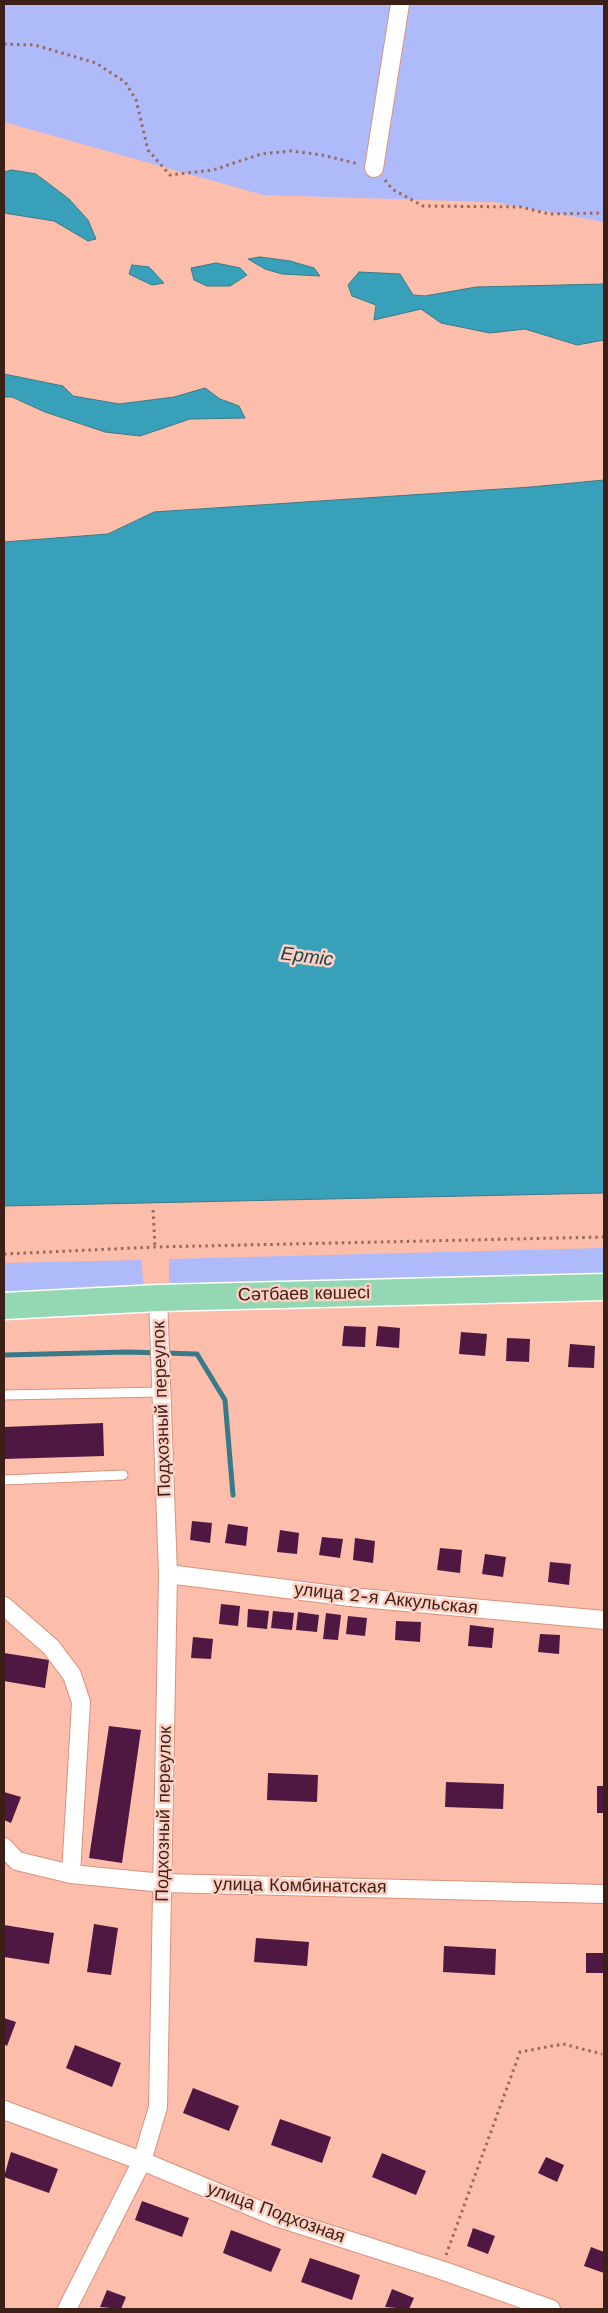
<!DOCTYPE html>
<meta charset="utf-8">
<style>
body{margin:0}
#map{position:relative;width:608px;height:2313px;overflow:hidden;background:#fcbdab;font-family:"Work Sans",sans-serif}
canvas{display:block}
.frame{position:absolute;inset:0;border:5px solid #3c1f16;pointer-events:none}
</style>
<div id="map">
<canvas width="608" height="2313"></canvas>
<div class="frame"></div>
</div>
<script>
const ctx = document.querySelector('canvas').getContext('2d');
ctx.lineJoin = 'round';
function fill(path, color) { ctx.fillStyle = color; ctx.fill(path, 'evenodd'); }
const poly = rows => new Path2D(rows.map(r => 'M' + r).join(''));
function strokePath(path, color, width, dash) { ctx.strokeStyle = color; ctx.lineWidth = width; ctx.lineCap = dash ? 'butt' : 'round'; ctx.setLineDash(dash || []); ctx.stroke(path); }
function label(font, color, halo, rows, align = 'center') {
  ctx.font = font + ' "Work Sans",sans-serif'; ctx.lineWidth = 5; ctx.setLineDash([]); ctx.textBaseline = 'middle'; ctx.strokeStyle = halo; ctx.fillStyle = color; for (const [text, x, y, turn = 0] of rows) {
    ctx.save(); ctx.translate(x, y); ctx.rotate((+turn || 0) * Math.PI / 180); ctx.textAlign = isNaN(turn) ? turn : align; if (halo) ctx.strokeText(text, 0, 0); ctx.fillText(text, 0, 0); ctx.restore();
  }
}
fill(poly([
 [4,4,604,4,604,222,493,202,263,195,4,122],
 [604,1248,604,1285,169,1284,169,1259],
 [141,1260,144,1288,4,1295,4,1263]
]), '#afbafb');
const water = poly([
 [12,170,36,174,69,199,88,220,96,239,88,241,54,221,4,213,4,172,12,170],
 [260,257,290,261,314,268,320,276,282,274,265,269,248,259,260,257],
 [216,263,240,268,247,275,230,286,207,286,194,280,191,268,216,263],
 [132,265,149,267,164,283,152,285,129,274,132,265],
 [359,272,400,274,413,295,425,296,476,287,604,284,604,340,577,345,525,329,490,333,441,323,421,309,374,320,376,305,352,296,348,285,359,272],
 [4,374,63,386,73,396,119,404,174,397,205,388,220,399,239,406,245,418,190,419,140,436,105,432,45,412,12,397,4,397,4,374],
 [604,480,604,1193,4,1206,4,542,108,534,154,512,531,487,604,480]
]);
fill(water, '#38a1b9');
strokePath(water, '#397a88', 1);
strokePath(poly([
 [4,1355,127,1352,197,1354,225,1400,233,1495]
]), '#397a88', 5);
fill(poly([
 [344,1326,366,1327,365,1347,342,1346],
 [378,1326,400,1328,399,1348,376,1346],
 [461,1332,487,1334,485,1356,459,1354],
 [507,1338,530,1339,529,1362,506,1361],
 [570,1344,595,1346,594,1368,568,1367],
 [103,1423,104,1456,4,1459,4,1427],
 [192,1521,212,1523,210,1543,190,1540],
 [228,1524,248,1527,246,1546,225,1543],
 [280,1530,299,1533,297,1554,277,1552],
 [322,1537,343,1539,340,1558,319,1555],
 [355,1538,375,1541,373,1563,353,1560],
 [440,1548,462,1550,460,1573,437,1570],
 [485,1554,506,1557,503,1577,482,1574],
 [550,1562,571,1564,569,1585,548,1582],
 [221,1604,240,1606,238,1626,219,1624],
 [248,1609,269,1611,267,1629,247,1627],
 [273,1611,294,1613,292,1630,271,1628],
 [298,1612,319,1615,317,1632,296,1630],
 [326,1613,341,1615,338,1640,323,1639],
 [348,1616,367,1618,365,1636,346,1634],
 [396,1621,421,1622,420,1642,395,1640],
 [470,1625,494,1628,492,1648,468,1646],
 [540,1634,560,1635,559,1654,538,1652],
 [193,1637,213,1639,211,1659,191,1658],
 [4,1653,49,1660,45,1688,4,1681],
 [109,1726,141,1730,122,1863,89,1858],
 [268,1773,318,1775,317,1802,267,1800],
 [446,1782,504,1784,503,1809,445,1807],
 [597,1786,604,1786,604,1813,597,1813],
 [4,1792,21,1797,11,1823,4,1820],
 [94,1924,118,1928,111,1975,87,1972],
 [4,1925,54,1933,49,1964,4,1957],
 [256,1938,309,1942,307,1966,254,1962],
 [444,1946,496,1949,495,1975,443,1972],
 [586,1953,604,1953,604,1973,586,1973],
 [4,2018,16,2022,7,2046,4,2044],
 [75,2045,121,2063,112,2087,66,2068],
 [193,2088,239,2106,229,2131,183,2113],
 [280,2119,331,2137,322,2163,271,2145],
 [11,2152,58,2169,49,2193,4,2177],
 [382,2153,426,2171,416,2195,372,2177],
 [546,2157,564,2165,557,2182,538,2173],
 [142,2201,189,2218,182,2237,135,2220],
 [473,2228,495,2236,488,2254,467,2246],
 [231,2230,281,2249,271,2272,223,2253],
 [591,2247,604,2252,604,2273,584,2266],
 [310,2258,360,2275,352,2300,301,2282],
 [392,2289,414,2298,409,2309,385,2307],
 [107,2290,126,2297,121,2309,100,2307]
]), '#4e1843');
const lane = poly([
 [4,1395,161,1392],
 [4,1480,123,1475]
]);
const street = poly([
 [374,168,400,4],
 [168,1574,350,1597,604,1620],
 [4,1606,51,1647,72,1675,81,1702,71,1874],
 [4,1847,17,1861,71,1874,163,1883,604,1894],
 [4,2110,142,2161,276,2217,441,2270,551,2309],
 [67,2309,142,2161,158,2107,168,1574,158,1298]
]);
const primary = poly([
 [4,1306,158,1298,604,1287]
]);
strokePath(lane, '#db917b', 11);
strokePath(street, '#db917b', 20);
strokePath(primary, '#fff', 29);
strokePath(poly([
 [4,44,35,45,96,63,125,82,136,100,148,150,170,175,213,170,261,154,291,151,322,155,359,164],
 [385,180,392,189,423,206,521,207,549,214,604,213],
 [153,1210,155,1247],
 [4,1254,155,1247,604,1237],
 [446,2255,520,2052,563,2044,602,2054]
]), '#976a5c', 3, [2.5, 4]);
strokePath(lane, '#fff', 9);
strokePath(street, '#fff', 18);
strokePath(primary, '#94d7b3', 26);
label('18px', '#3c1f16', '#fecec1', [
 ["Сәтбаев көшесі",304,1294,-1],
 ["Подхозный переулок",162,1409,-92],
 ["улица 2-я Аккульская",386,1599,6],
 ["Подхозный переулок",164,1814,-89],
 ["улица Комбинатская",300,1886,1],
 ["улица Подхозная",276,2213,20]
]);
label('italic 19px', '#184550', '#fecec1', [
 ["Ертіс",307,957,7]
]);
</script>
